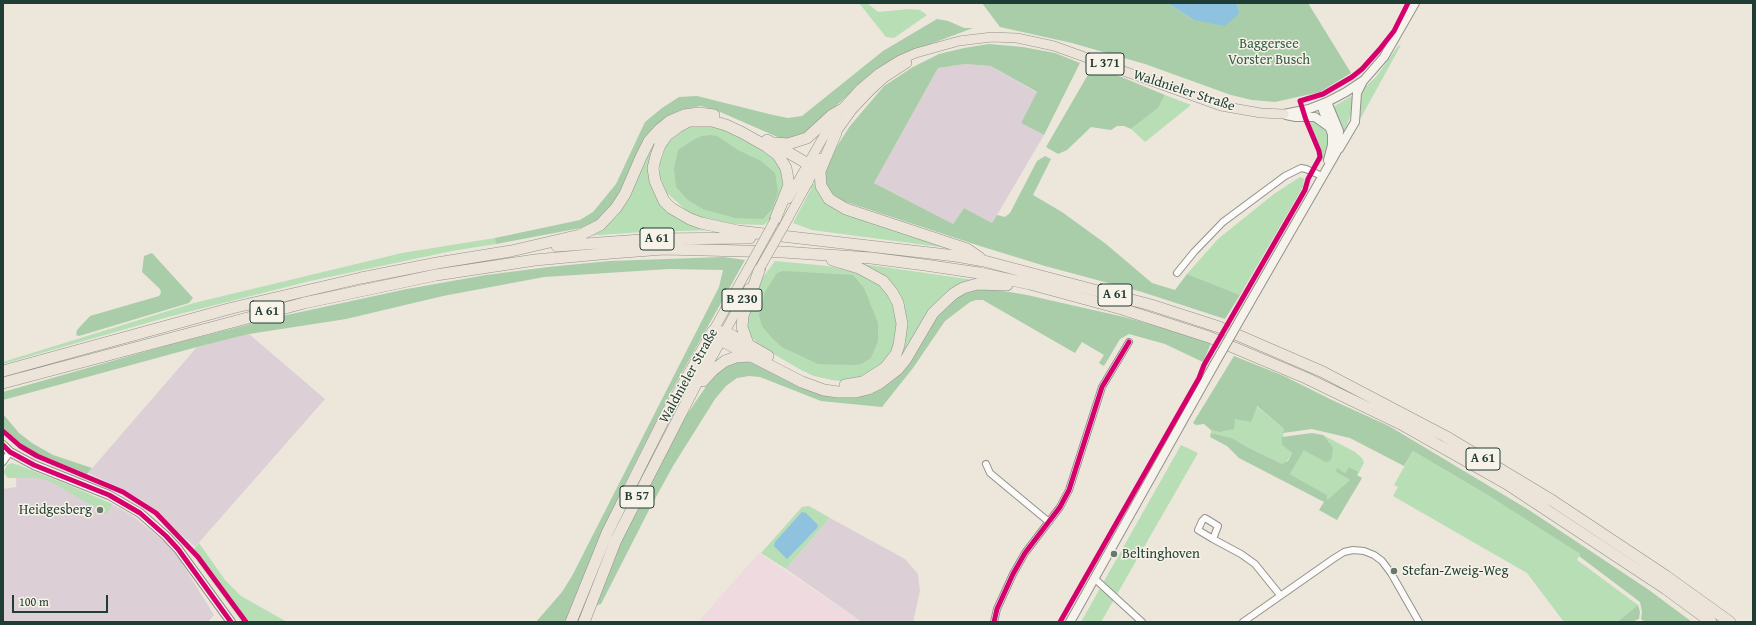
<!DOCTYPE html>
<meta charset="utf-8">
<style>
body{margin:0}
#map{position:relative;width:1756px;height:625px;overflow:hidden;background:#ece6db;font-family:"Gentium Book Plus",serif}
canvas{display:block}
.frame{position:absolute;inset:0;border:4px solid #1f3d34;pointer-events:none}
.scale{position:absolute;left:12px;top:595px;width:96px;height:18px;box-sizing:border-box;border:2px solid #1f3d34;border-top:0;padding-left:5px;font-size:12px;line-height:14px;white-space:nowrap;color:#1f3d34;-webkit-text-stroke:3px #f7f3e8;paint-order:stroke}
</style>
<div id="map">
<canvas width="1756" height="625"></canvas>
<div class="frame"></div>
<div class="scale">100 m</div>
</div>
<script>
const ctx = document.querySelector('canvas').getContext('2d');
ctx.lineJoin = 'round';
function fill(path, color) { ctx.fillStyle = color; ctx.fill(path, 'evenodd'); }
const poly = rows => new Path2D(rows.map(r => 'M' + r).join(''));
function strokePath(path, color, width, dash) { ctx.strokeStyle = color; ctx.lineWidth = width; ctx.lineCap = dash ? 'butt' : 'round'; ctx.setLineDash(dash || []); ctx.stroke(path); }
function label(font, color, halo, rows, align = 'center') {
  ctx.font = font + ' "Gentium Book Plus",serif'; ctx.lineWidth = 3; ctx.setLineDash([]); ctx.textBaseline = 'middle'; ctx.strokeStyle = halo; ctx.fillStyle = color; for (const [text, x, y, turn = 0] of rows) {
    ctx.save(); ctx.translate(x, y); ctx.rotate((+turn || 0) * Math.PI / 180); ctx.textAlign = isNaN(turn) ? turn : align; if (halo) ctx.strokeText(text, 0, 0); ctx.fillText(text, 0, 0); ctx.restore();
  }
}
fill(poly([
 [759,553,854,617,862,622,698,622]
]), '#efdadf');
fill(poly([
 [965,64,991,66,1037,93,1021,123,1044,135,997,215,992,223,964,208,953,224,874,183,938,68],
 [249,334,325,399,195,547,143,501,122,489,88,473,197,347],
 [17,464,112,504,133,516,166,543,180,560,214,615,208,622,3,622,3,489,16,487],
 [830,518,905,559,918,574,920,591,913,622,862,622,786,569]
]), '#dcd0d6');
fill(poly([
 [859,3,867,3,878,12,909,9,920,10,927,15,894,38,886,37],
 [1401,45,1353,132,1363,89,1376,77,1398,46],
 [1165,95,1191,105,1145,142,1131,129,1158,108],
 [1353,95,1354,115,1351,114,1345,130,1348,131,1345,134,1333,107],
 [692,118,652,156,658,197,716,230,641,232,587,236,654,139],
 [1308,118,1323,126,1329,138,1330,145,1326,157,1319,164,1322,158,1321,152],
 [705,125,728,130,762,148,776,159,781,168,785,187,772,217,764,225,732,224,699,217,687,211,667,193,660,177,660,164,667,143,676,135,690,127],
 [1300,177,1304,179,1303,187,1240,295,1187,274,1218,239,1274,194],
 [816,179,826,200,963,250,812,230,793,223],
 [495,238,496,244,452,251,310,281,168,317,3,364,3,362,194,303,402,253],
 [775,261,828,266,861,274,878,284,889,296,897,311,898,332,895,343,888,358,874,371,863,378,849,382,832,380,814,376,801,370,760,346,752,338,746,327,749,305,761,280],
 [856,263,981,281,958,288,899,362,851,389,839,387,893,362,900,297],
 [1256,406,1284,429,1282,445,1292,453,1285,464,1282,464,1247,447,1232,438,1211,433,1211,430,1219,432,1235,418],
 [1323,435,1355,452,1362,458,1364,463,1359,472,1349,467,1345,473,1338,469,1336,472,1350,480,1325,502,1327,495,1290,474,1304,449,1325,462,1333,447],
 [1181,445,1198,453,1101,622,1081,622],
 [1413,451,1486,494,1580,554,1577,560,1638,605,1617,622,1564,622,1527,573,1393,496,1398,487,1394,485],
 [12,463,71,486,112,504,107,514,51,482,38,478,8,478,4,473,5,469,7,465],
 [809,506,830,518,786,569,761,553,802,507],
 [199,543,225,580,241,596,287,622,242,622,197,561,194,549]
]), '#b7deb5');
fill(poly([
 [982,3,1167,3,1194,20,1240,13,1236,3,1308,3,1351,73,1320,92,1275,102,1252,100,1231,95,1145,64,1072,43,1000,27],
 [937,19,948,21,964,28,973,28,909,52,877,69,806,133,796,139,782,139,718,111,701,106,680,110,665,117,646,138,616,199,602,217,589,225,581,228,496,244,495,238,580,220,593,212,616,184,645,122,662,108,679,97,697,96,773,115,788,118,802,116,883,51],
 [989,44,1023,47,1055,53,1080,63,1044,135,1021,123,1037,92,991,66,965,64,938,68,874,183,953,224,964,208,992,223,997,215,1005,217,1010,213,1037,161,1045,156,1051,159,1033,195,1062,212,1106,244,1152,283,1175,290,1187,274,1240,295,1225,319,1142,292,1045,266,980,246,843,201,830,192,824,178,830,157,850,126,884,86,913,67,939,54,964,48],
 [1093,66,1095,66,1165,95,1158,108,1131,129,1124,126,1117,126,1111,130,1091,127,1067,150,1058,154,1046,147],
 [711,135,717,136,738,150,761,161,775,173,778,192,772,209,763,219,735,218,703,209,688,200,676,187,674,169,678,150,693,140,702,136],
 [152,253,193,298,189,303,79,336,76,335,77,330,90,316,159,296,161,293,160,289,142,272,144,256],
 [723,257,745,260,670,394,631,471,598,540,566,622,536,622,562,592,572,576,719,287,723,270,669,269,544,277,443,296,346,319,249,334,197,347,3,400,3,392,172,344,282,316,407,289,486,275,548,267,610,261],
 [783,271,853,275,864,288,878,323,878,341,871,358,861,364,853,365,818,364,782,347,772,338,762,326,759,315,765,292,777,273],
 [979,289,992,289,1027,295,1124,317,1212,341,1203,362,1165,344,1129,334,1120,339,1104,366,1099,363,1104,355,1082,342,1075,353,983,300,976,300,970,302,945,321,913,368,882,407,821,401,760,377,749,376,737,378,726,386,715,399,673,466,650,508,601,604,595,606,623,537,682,422,713,376,737,360,754,363,809,389,883,388,894,380,904,369,936,317,956,298,967,293],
 [1234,356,1284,376,1334,401,1389,426,1529,510,1649,590,1692,622,1645,622,1641,619,1642,612,1640,602,1579,556,1580,554,1486,494,1413,451,1404,466,1350,438,1312,429,1283,433,1284,429,1257,406,1251,422,1235,419,1234,429,1219,432,1211,430,1204,424,1196,425,1193,423],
 [3,414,19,433,32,443,53,455,92,468,87,474,30,451,17,441,3,427],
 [1211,433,1232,438,1247,447,1282,464,1288,461,1292,453,1282,445,1282,437,1312,433,1323,435,1333,447,1332,457,1330,461,1325,462,1304,450,1290,474,1327,495,1327,500,1350,480,1336,472,1337,468,1345,473,1349,467,1359,472,1357,475,1362,478,1337,520,1319,510,1324,502,1239,458,1227,446,1210,437],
 [1638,605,1640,612,1639,619,1632,622,1617,622]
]), '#a8cda8');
fill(poly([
 [1167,3,1236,3,1240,13,1225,26,1194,20],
 [802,512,806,513,818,525,817,528,787,559,774,546,775,542]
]), '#8ec2de');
const street = poly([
 [1177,273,1194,252,1223,222,1285,176,1301,168,1306,169,1322,176],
 [3,462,10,452],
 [986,464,990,473,1049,522],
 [1213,539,1218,526,1205,518,1202,521,1198,530,1213,539,1241,554,1255,564,1280,595],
 [1094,578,1142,622],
 [994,622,997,609,1013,574,1025,553,1060,507,1069,490,1102,387,1129,342],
 [1243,622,1333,559,1344,552,1353,550,1364,551,1374,555,1382,561,1391,573,1419,622]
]);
const secondary = poly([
 [1321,105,1332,134,1332,145,1328,160],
 [1284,114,1309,109,1327,102,1346,92,1364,80,1384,57,1415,3],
 [1286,115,1296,117,1315,117,1329,127],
 [1339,149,1355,122,1357,93,1362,83],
 [1249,304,1336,153,1338,145,1339,131,1327,102],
 [3,445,10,452,34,465,109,495,140,513,166,536,178,549,231,622],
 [1070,622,1214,365]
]);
const primary = poly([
 [832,138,852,110,871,90,884,78,907,63],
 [788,199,829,127,841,110,859,90,879,73,900,60,916,53,959,41,992,37,1017,38,1054,46,1221,106,1261,113,1284,114],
 [785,224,821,158],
 [713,331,749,267],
 [722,337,749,288]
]);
const highway = poly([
 [836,133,820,171,821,186,829,199,846,209,967,249,980,258],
 [767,140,808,164,807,183],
 [775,143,788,144,807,138,832,115,841,110],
 [775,220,789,185,786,168,778,155,766,146,741,132,726,125,712,121,689,121,678,127,667,135,660,145,656,156,653,168,655,181,664,201,671,208,690,219,701,223,738,231,956,256,984,261,1151,305,1219,327,1323,372,1445,436,1553,501,1666,576,1730,622],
 [557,246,655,239,750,238],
 [832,260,859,268,883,281,892,292,898,303,902,324,899,345,896,354,885,368,863,382,845,385],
 [713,331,721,339,726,343,802,382,824,390,838,392,856,392,868,389,880,383,897,370,906,359,933,313,953,294,963,288,977,284,1007,285],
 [713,331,725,332,733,336,768,356],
 [748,344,742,327,743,316,760,268],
 [3,371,232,308,361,278,437,263,511,251,580,235,600,225,616,208,625,194,641,157,649,141,660,129,670,121,684,115,699,113,714,115],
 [703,381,712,371,725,361,736,357,750,356],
 [3,383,304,303,436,275,535,260,611,253,664,249,783,252,871,258,925,265,979,273,1030,284,1122,309,1209,337,1306,378,1401,424,1507,484,1666,589,1711,622],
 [571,622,607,533,666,415,713,331],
 [584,622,616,540,696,384,721,339]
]);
strokePath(street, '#91938c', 8);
strokePath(secondary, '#91938c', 10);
strokePath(primary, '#91938c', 10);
strokePath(highway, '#91938c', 12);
strokePath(street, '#fcfbfa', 6);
strokePath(secondary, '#f6f2ec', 8);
strokePath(primary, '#ece3d9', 9);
strokePath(highway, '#ece3d9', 11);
const secondaryBridge = poly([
 [1214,365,1249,304]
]);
const primaryBridge = poly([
 [749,267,775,220],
 [760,268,785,224]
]);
strokePath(secondaryBridge, '#91938c', 10, []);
strokePath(primaryBridge, '#91938c', 10, []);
strokePath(secondaryBridge, '#f6f2ec', 8);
strokePath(primaryBridge, '#ece3d9', 9);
strokePath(poly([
 [3,431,20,446,37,456,123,492,156,513,198,557,246,622],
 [3,445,10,452,34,465,109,495,140,513,166,536,178,549,231,622],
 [994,622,997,609,1013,574,1025,553,1060,507,1069,490,1102,387,1129,342],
 [1060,622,1199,378,1204,365,1305,190,1308,179,1320,157,1319,151,1306,120,1300,101,1323,94,1352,77,1362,69,1379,50,1394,31,1408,3]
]), '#d6006c', 5);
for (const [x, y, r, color] of [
 [100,510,4,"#67786e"],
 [1114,554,4,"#67786e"],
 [1394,571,4,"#67786e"]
]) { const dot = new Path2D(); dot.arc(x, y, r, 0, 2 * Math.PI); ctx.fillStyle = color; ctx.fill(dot); strokePath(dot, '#f7f3e8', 1.5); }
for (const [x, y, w] of [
 [1105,64,38],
 [657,239,34],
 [1115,295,34],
 [742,300,40],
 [267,312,34],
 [1483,459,34],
 [637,497,34]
]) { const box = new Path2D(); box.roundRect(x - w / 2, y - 11, w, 22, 3); ctx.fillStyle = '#f7f3e8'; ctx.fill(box); strokePath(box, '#1f3d34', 1); }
label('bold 13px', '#1f3d34', null, [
 ["L 371",1105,64],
 ["A 61",657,239],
 ["A 61",1115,295],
 ["B 230",742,300],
 ["A 61",267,312],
 ["A 61",1483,459],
 ["B 57",637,497]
]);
label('14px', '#355c48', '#f7f3e8', [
 ["Baggersee",1269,44],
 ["Vorster Busch",1269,60]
]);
label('14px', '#1f3d34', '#f7f3e8', [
 ["Waldnieler Straße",1184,91,18],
 ["Waldnieler Straße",689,376,-61]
]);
label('14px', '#1f3d34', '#f7f3e8', [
 ["Heidgesberg",92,510,"right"],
 ["Beltinghoven",1122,554],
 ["Stefan-Zweig-Weg",1402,571]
], 'left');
</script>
